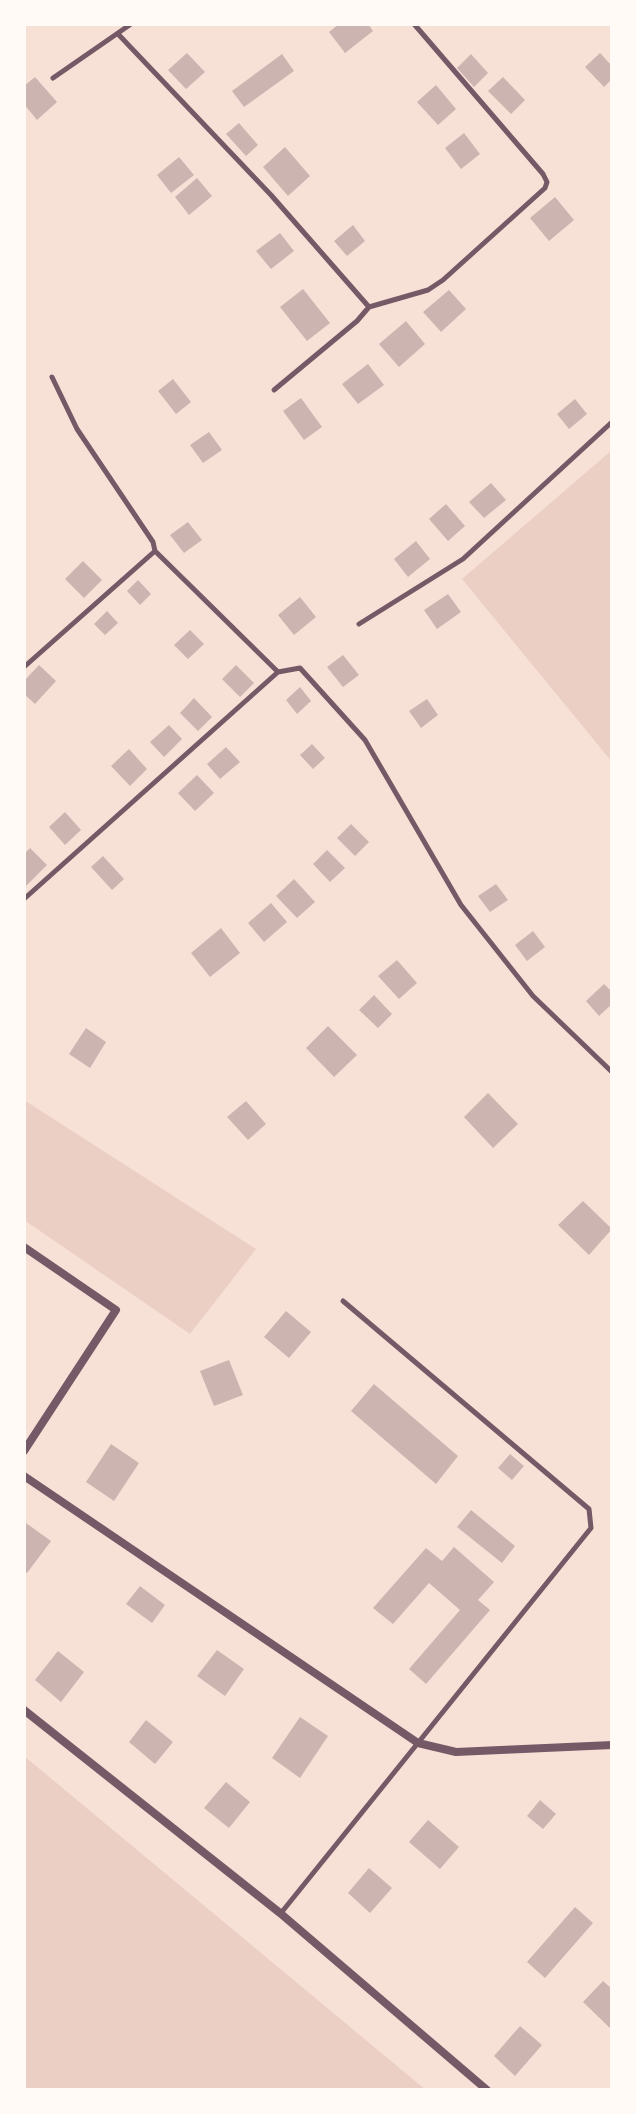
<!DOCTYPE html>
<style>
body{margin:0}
#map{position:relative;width:636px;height:2114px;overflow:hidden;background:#f7e1d7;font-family:"DejaVu Sans",sans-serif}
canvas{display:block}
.frame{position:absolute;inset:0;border:26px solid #fffaf5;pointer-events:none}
</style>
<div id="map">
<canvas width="636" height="2114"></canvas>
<div class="frame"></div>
</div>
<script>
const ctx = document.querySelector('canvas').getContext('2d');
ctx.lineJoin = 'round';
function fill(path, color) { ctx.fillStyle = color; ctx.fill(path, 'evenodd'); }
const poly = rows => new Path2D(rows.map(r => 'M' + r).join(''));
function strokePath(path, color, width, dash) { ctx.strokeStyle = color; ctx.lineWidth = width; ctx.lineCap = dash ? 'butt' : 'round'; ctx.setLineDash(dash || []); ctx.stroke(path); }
fill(poly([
 [612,450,612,762,462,579],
 [24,1100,256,1249,190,1334,24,1220],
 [24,1756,426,2090,24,2090]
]), '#ebcfc5');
fill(poly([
 [339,24,368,24,373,31,345,53,329,32],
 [187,53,205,72,186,89,168,70],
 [600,53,612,66,612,79,604,87,585,67],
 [282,54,294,71,244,107,232,91],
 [471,54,488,73,474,87,457,68],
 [35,77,57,102,37,120,24,104,24,86],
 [503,77,525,100,511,114,488,91],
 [436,85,456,109,438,125,417,102],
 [239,123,258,145,246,156,226,134],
 [464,133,480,154,461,169,445,148],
 [285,147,310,176,288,196,263,167],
 [179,157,194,175,171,193,157,175],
 [197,178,212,196,189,215,175,197],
 [555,197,574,220,549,241,530,218],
 [353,225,365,241,347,256,334,241],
 [280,233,294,251,271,269,256,251],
 [303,289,330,323,307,341,280,307],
 [449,290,466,309,441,332,423,312],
 [406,321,425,344,399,367,379,344],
 [368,364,384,385,358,404,342,384],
 [173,379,191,402,176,414,158,391],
 [301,398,322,427,304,440,283,411],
 [575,399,587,414,569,429,557,414],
 [209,432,222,450,203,463,190,445],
 [491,483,506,500,484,518,469,502],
 [446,504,465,526,448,541,429,519],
 [188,522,202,540,184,553,170,535],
 [416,541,430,559,408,577,394,559],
 [83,561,102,580,84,598,65,579],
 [138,580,151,594,140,605,127,591],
 [448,594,461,612,437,629,424,610],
 [300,597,316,617,294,635,278,615],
 [107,611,118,623,105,635,94,624],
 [190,630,204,644,188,659,174,645],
 [343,655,359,675,343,687,327,667],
 [39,665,56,681,35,704,24,694,24,681],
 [236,665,254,683,240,697,222,679],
 [300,687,311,701,297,714,286,700],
 [194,698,212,717,198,731,180,713],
 [427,699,438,715,421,728,409,711],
 [169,725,182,739,164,757,150,742],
 [312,744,325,758,313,769,300,755],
 [226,747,240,762,220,779,207,764],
 [129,749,147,769,130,786,111,766],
 [197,775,214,793,195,811,178,793],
 [65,812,81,830,65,845,49,827],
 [351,824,369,842,355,856,337,838],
 [30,848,47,865,24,888,24,854],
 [327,850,345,868,330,882,313,864],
 [103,856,124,879,112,890,91,867],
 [294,879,315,902,297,918,276,896],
 [496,884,508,900,490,912,478,896],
 [271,903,287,922,264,942,248,923],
 [221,928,240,953,210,977,191,953],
 [533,931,545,947,527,961,515,945],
 [397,960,417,983,399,999,378,976],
 [604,984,612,992,612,1004,599,1016,586,1001],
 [374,995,392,1014,378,1028,359,1010],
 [328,1026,357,1055,334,1077,306,1048],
 [86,1028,106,1042,90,1068,69,1054],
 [488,1093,518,1124,493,1148,464,1117],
 [246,1101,266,1124,248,1140,227,1117],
 [583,1201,612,1229,589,1255,558,1225],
 [286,1311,311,1332,289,1358,264,1337],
 [229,1360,243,1395,214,1406,200,1371],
 [374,1384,458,1456,436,1484,351,1411],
 [111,1444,139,1463,114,1501,86,1482],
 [510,1454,524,1466,512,1480,498,1468],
 [471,1510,515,1546,502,1563,457,1527],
 [26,1523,51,1541,27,1573,24,1571],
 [454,1547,494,1582,478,1600,490,1610,426,1684,409,1669,460,1610,429,1583,393,1624,373,1608,426,1548,442,1561],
 [140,1586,165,1605,152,1623,126,1604],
 [217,1650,244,1669,225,1696,197,1676],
 [58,1651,84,1672,61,1702,35,1680],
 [300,1717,328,1736,300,1778,272,1758],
 [146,1720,173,1742,155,1764,129,1742],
 [226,1782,250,1802,229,1828,204,1808],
 [540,1800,556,1814,543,1829,527,1816],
 [428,1820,459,1847,440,1869,409,1842],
 [369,1868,392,1888,370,1913,348,1893],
 [575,1907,593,1923,545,1978,527,1962],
 [603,1981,612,1989,612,2030,583,2002],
 [520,2026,542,2045,515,2076,494,2056]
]), '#ccb4b1');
strokePath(poly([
 [118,34,271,195,369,307],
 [53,78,131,24],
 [274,390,357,321,369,307,428,290,443,280,545,188,547,182,543,174,414,24],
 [155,551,278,672,300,668,365,740,461,905,533,996,612,1072],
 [359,624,463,559,612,422],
 [24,667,155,551,153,542,77,429,52,377],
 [24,899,278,672],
 [281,1913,591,1528,589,1509,343,1301]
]), '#755966', 5);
strokePath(poly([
 [24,1247,116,1310,24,1451],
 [24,1476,418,1743,456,1752,612,1745],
 [24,1710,280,1913,487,2090]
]), '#755966', 8);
</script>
